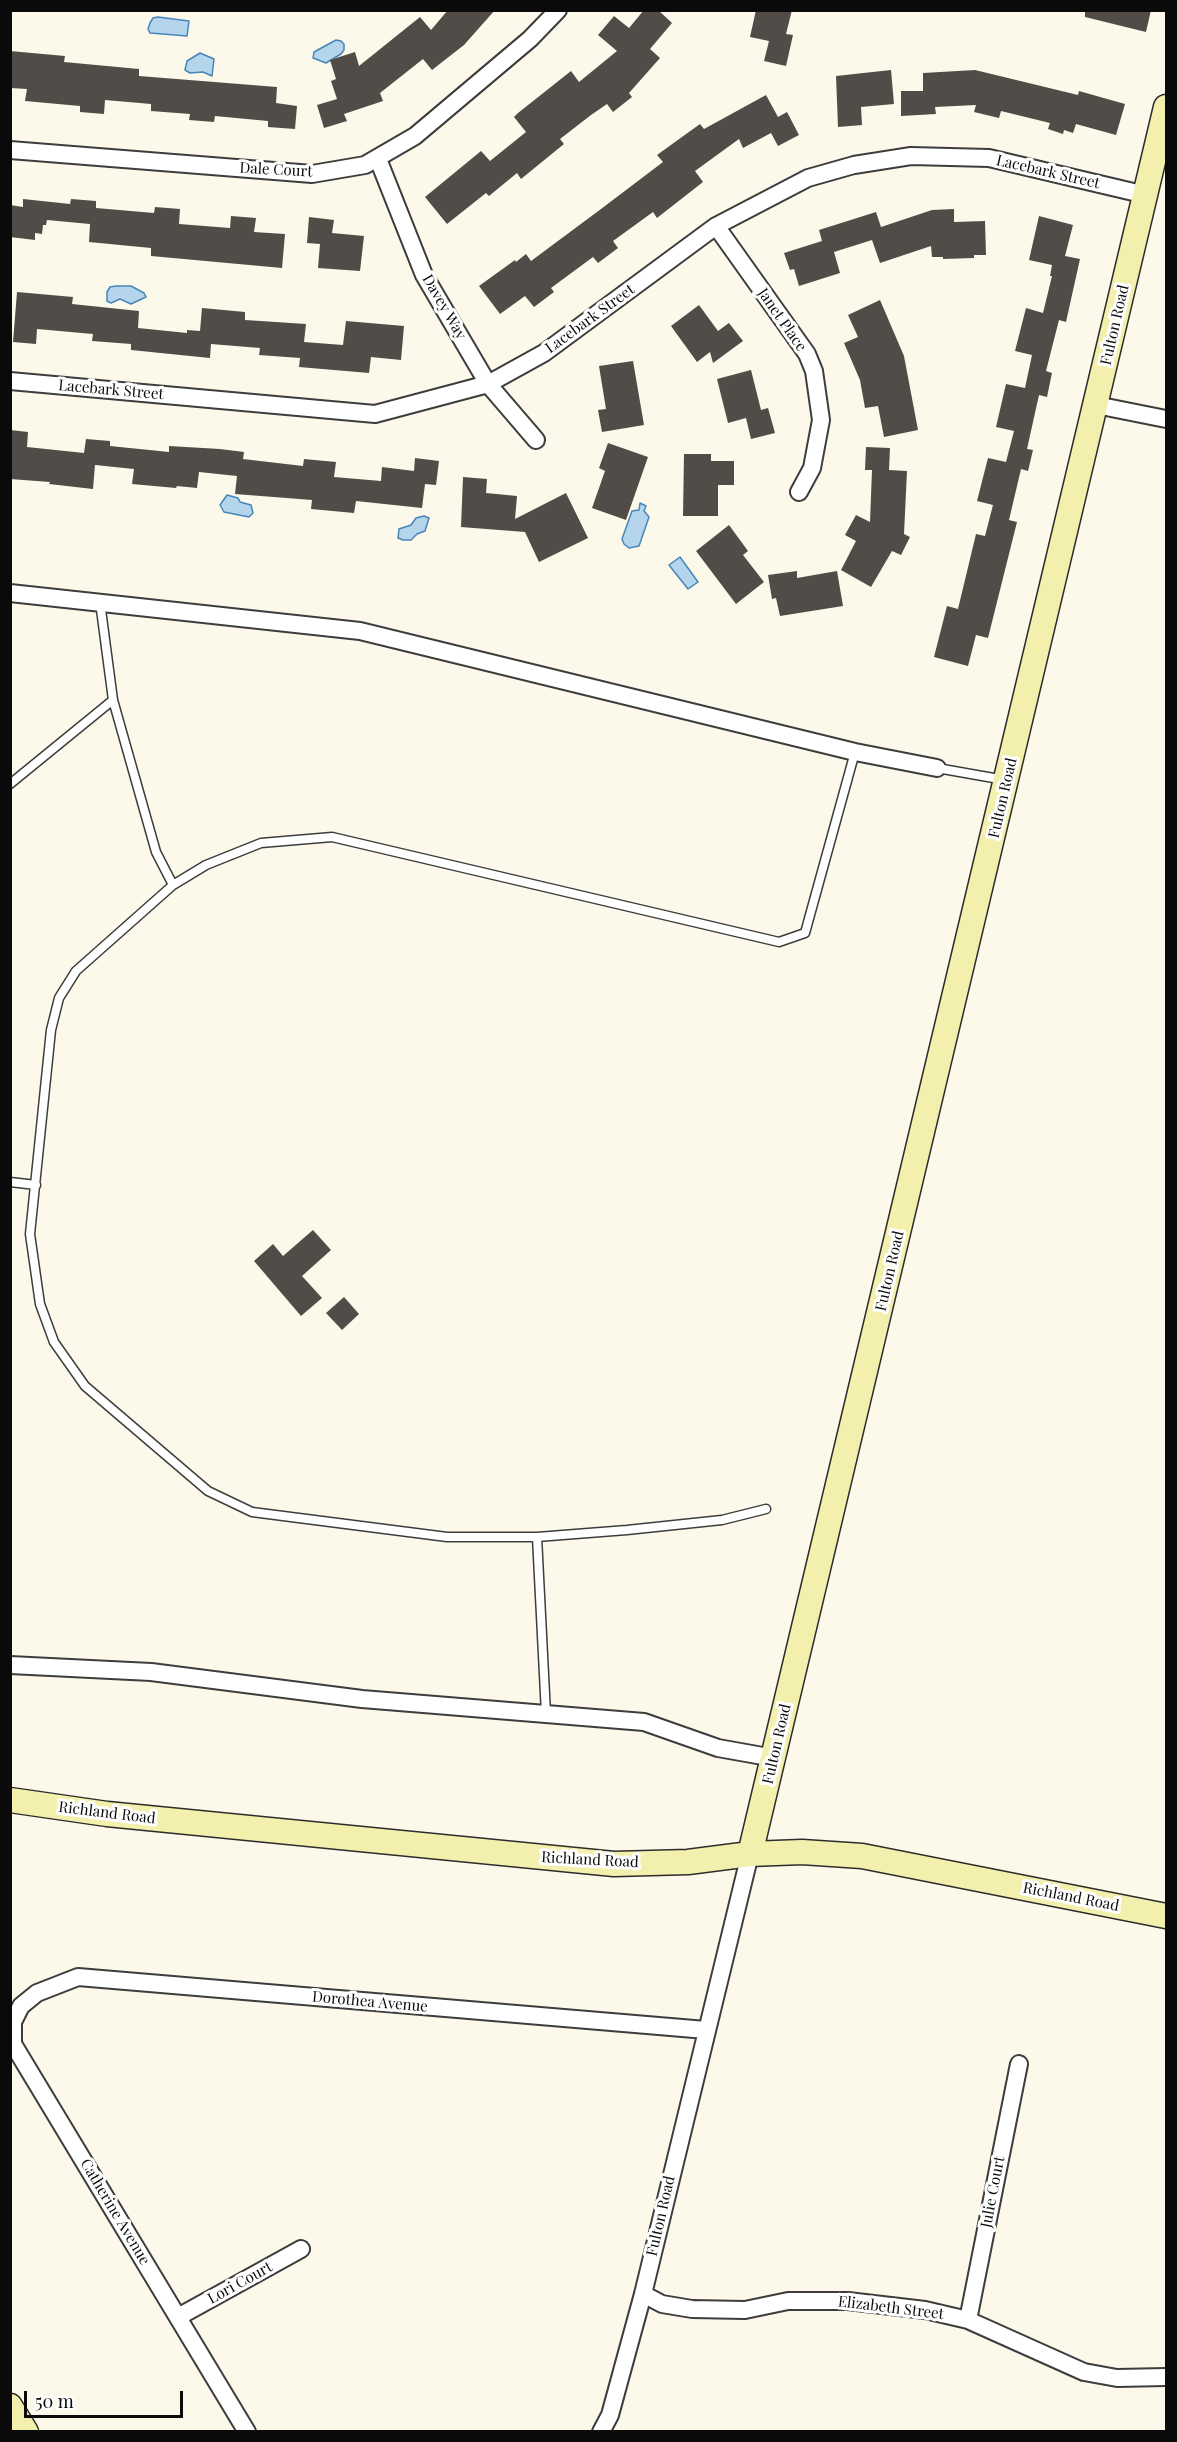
<!DOCTYPE html>
<style>
body{margin:0}
#map{position:relative;width:1177px;height:2442px;overflow:hidden;background:#fcf9ea;font-family:"Playfair Display",serif}
canvas{display:block}
.frame{position:absolute;inset:0;border:12px solid #0a0a0a;pointer-events:none}
.scale{position:absolute;left:24px;top:2391px;width:159px;height:27px;box-sizing:border-box;border:3px solid #0a0a0a;border-top:0;padding-left:8px;font-size:18px;line-height:21px;white-space:nowrap;color:#0a0a0a;-webkit-text-stroke:4px #fff;paint-order:stroke}
</style>
<div id="map">
<canvas width="1177" height="2442"></canvas>
<div class="frame"></div>
<div class="scale">50 m</div>
</div>
<script>
const ctx = document.querySelector('canvas').getContext('2d');
ctx.lineJoin = 'round';
function fill(path, color) { ctx.fillStyle = color; ctx.fill(path, 'evenodd'); }
const poly = rows => new Path2D(rows.map(r => 'M' + r).join(''));
function strokePath(path, color, width, dash) { ctx.strokeStyle = color; ctx.lineWidth = width; ctx.lineCap = dash ? 'butt' : 'round'; ctx.setLineDash(dash || []); ctx.stroke(path); }
function label(font, color, halo, rows, align = 'center') {
  ctx.font = font + ' "Playfair Display",serif'; ctx.lineWidth = 6; ctx.setLineDash([]); ctx.textBaseline = 'middle'; ctx.strokeStyle = halo; ctx.fillStyle = color; for (const [text, x, y, turn = 0] of rows) {
    ctx.save(); ctx.translate(x, y); ctx.rotate((+turn || 0) * Math.PI / 180); ctx.textAlign = isNaN(turn) ? turn : align; if (halo) ctx.strokeText(text, 0, 0); ctx.fillText(text, 0, 0); ctx.restore();
  }
}
const water = poly([
 [158,17,189,21,187,36,150,33,148,29,150,23,153,18,158,17],
 [336,40,341,41,344,44,344,50,341,54,326,63,313,58,314,52,336,40],
 [200,53,214,59,212,76,203,72,190,73,185,70,187,61,200,53],
 [116,286,131,286,144,293,146,297,131,304,120,299,111,303,107,301,107,292,110,287,116,286],
 [227,495,238,498,240,502,251,505,253,513,249,517,224,512,220,505,227,495],
 [640,503,646,506,644,511,649,517,639,546,629,548,624,544,622,539,632,511,639,510,640,503],
 [424,516,429,518,425,531,417,534,411,540,403,540,398,538,399,529,411,525,416,518,424,516],
 [680,557,698,582,688,589,669,565,680,557]
]);
fill(water, '#b5d5ec');
strokePath(water, '#4686b9', 1.5);
fill(poly([
 [448,10,495,10,464,45,432,70,423,59,380,93,383,101,344,114,347,121,324,128,317,105,337,99,331,81,336,79,330,60,355,52,359,66,420,17,431,30],
 [644,10,658,10,672,23,650,49,660,58,629,93,632,97,613,112,607,104,591,115,560,139,564,144,521,179,517,173,489,196,486,193,447,224,425,197,481,151,490,161,526,132,514,117,518,113,571,71,579,82,617,51,598,35,614,16,629,28],
 [756,10,792,10,786,34,793,35,786,66,764,61,769,41,750,37],
 [1085,10,1151,10,1146,32,1085,17],
 [10,51,65,56,64,62,139,69,139,76,277,87,276,103,297,106,295,129,268,127,268,121,215,116,214,122,189,120,190,114,151,111,151,104,105,100,104,114,80,112,80,106,25,101,27,89,10,88],
 [891,70,894,104,861,107,862,125,838,127,836,76],
 [975,70,1078,95,1079,91,1125,104,1116,135,1076,124,1073,133,1064,130,1063,134,1048,129,1050,123,1001,111,999,118,974,112,976,105,935,107,936,114,901,116,901,91,923,91,923,73],
 [766,95,778,117,787,112,799,135,778,146,771,133,743,148,739,139,695,171,703,182,657,218,653,212,613,241,618,248,598,263,593,257,551,288,554,292,534,307,525,296,500,314,479,286,515,260,516,262,526,254,531,261,601,209,663,162,657,155,700,124,704,129],
 [23,199,70,204,71,199,96,201,96,208,154,213,155,207,180,209,179,224,230,228,231,216,256,218,254,232,285,234,282,268,151,256,151,248,89,242,90,224,47,220,46,225,43,225,42,234,35,233,35,240,10,237,10,205,23,207],
 [954,209,954,222,985,221,986,255,974,255,974,258,943,259,943,257,932,257,931,246,880,263,872,240,834,252,840,273,799,286,794,269,790,270,784,253,822,241,819,230,876,212,881,227,932,210],
 [1039,216,1073,225,1065,256,1080,259,1066,322,1059,320,1046,371,1052,373,1047,397,1039,395,1027,449,1033,450,1028,471,1021,469,1009,520,1017,522,988,638,976,635,968,666,934,657,947,606,958,609,976,534,985,536,993,505,977,501,988,458,1006,462,1014,431,996,427,1006,384,1025,388,1032,355,1015,351,1026,308,1043,313,1052,276,1050,276,1052,265,1029,260],
 [309,217,334,220,332,233,364,236,360,271,318,268,320,244,307,243],
 [17,292,73,297,72,304,139,311,138,328,187,333,187,330,200,331,202,308,245,312,245,320,306,324,304,342,343,345,346,321,404,326,401,360,371,357,369,373,299,367,300,358,259,355,260,348,211,344,210,358,131,350,131,344,92,341,93,334,37,329,36,344,13,342],
 [880,300,904,356,918,430,884,437,878,406,865,408,860,380,844,343,858,337,848,315],
 [699,305,718,331,729,323,743,341,713,363,710,352,697,362,671,326],
 [633,361,644,425,602,432,598,410,606,409,599,366],
 [751,370,761,410,768,408,775,433,751,439,746,418,728,423,717,379],
 [10,430,28,432,27,447,84,453,86,439,110,441,110,446,169,452,169,446,220,449,244,452,243,459,303,466,304,459,336,462,334,477,381,481,382,467,414,471,415,458,439,461,436,485,425,484,422,508,356,501,354,513,311,509,312,500,235,494,237,476,199,472,197,488,177,486,176,488,132,484,134,469,95,465,93,489,49,484,50,482,10,479],
 [608,443,648,457,626,520,592,508,605,471,599,468],
 [866,447,890,448,889,470,907,471,904,534,910,537,901,555,892,551,871,587,841,570,856,541,845,535,856,515,870,522,872,470,865,470],
 [684,454,711,454,711,461,734,461,734,485,718,485,718,516,683,516],
 [463,477,487,479,486,493,517,496,515,519,566,493,588,538,539,562,525,532,461,527],
 [729,525,748,551,743,555,764,582,736,604,696,551],
 [797,571,797,578,837,571,843,606,780,616,776,598,772,599,768,575],
 [313,1230,331,1250,302,1276,322,1298,301,1316,254,1261,273,1244,283,1256],
 [344,1297,359,1314,342,1330,326,1313]
]), '#514c48');
const lane = poly([
 [113,700,156,852,173,885],
 [937,768,1005,780],
 [10,784,113,700,100,602],
 [10,1182,36,1185],
 [766,1509,722,1520,627,1530,537,1537,447,1537,252,1512,208,1491,85,1386,54,1342,40,1304,30,1234,51,1030,59,998,76,971,173,885,206,865,261,843,332,837,779,942,805,933,855,752],
 [537,1537,546,1714]
]);
const street = poly([
 [10,150,312,174,365,165,415,136,530,39,558,10],
 [378,159,424,275,488,384,536,440],
 [716,226,807,354,814,371,821,420,812,468,799,492],
 [10,381,375,414,488,384,544,353,716,226,808,178,854,165,911,156,989,158,1146,195],
 [1096,405,1166,419],
 [10,593,360,631,855,752,937,768],
 [10,1665,151,1672,362,1699,644,1722,718,1748,774,1758],
 [643,2294,662,2304,692,2309,745,2310,788,2301,848,2301,925,2310,968,2320,1084,2372,1117,2378,1166,2377],
 [178,2317,301,2249],
 [968,2320,1019,2064],
 [247,2432,13,2044,13,2022,21,2006,37,1993,78,1977,706,2030],
 [601,2432,610,2415,643,2294,750,1854]
]);
const secondary = poly([
 [10,1800,107,1814,614,1864,688,1862,750,1854,802,1852,862,1856,1166,1916],
 [750,1854,1166,107],
 [10,2406,26,2432]
]);
strokePath(lane, '#3d3d3d', 11);
strokePath(street, '#3d3d3d', 20);
strokePath(secondary, '#2c2c2c', 27);
strokePath(lane, '#fff', 8);
strokePath(street, '#fff', 16);
strokePath(secondary, '#f3efad', 24);
label('15px', '#0a0a0a', '#fff', [
 ["Dale Court",276,170,3],
 ["Lacebark Street",1048,172,13],
 ["Davey Way",444,307,60],
 ["Lacebark Street",590,319,-36],
 ["Janet Place",782,320,55],
 ["Fulton Road",1115,325,-77],
 ["Lacebark Street",111,390,5],
 ["Fulton Road",1003,798,-77],
 ["Fulton Road",890,1271,-77],
 ["Fulton Road",777,1744,-77],
 ["Richland Road",107,1813,7],
 ["Richland Road",590,1860,3],
 ["Richland Road",1071,1897,11],
 ["Dorothea Avenue",370,2002,5],
 ["Julie Court",993,2192,-79],
 ["Catherine Avenue",115,2212,59],
 ["Fulton Road",661,2216,-77],
 ["Lori Court",240,2283,-29],
 ["Elizabeth Street",891,2308,7]
]);
</script>
